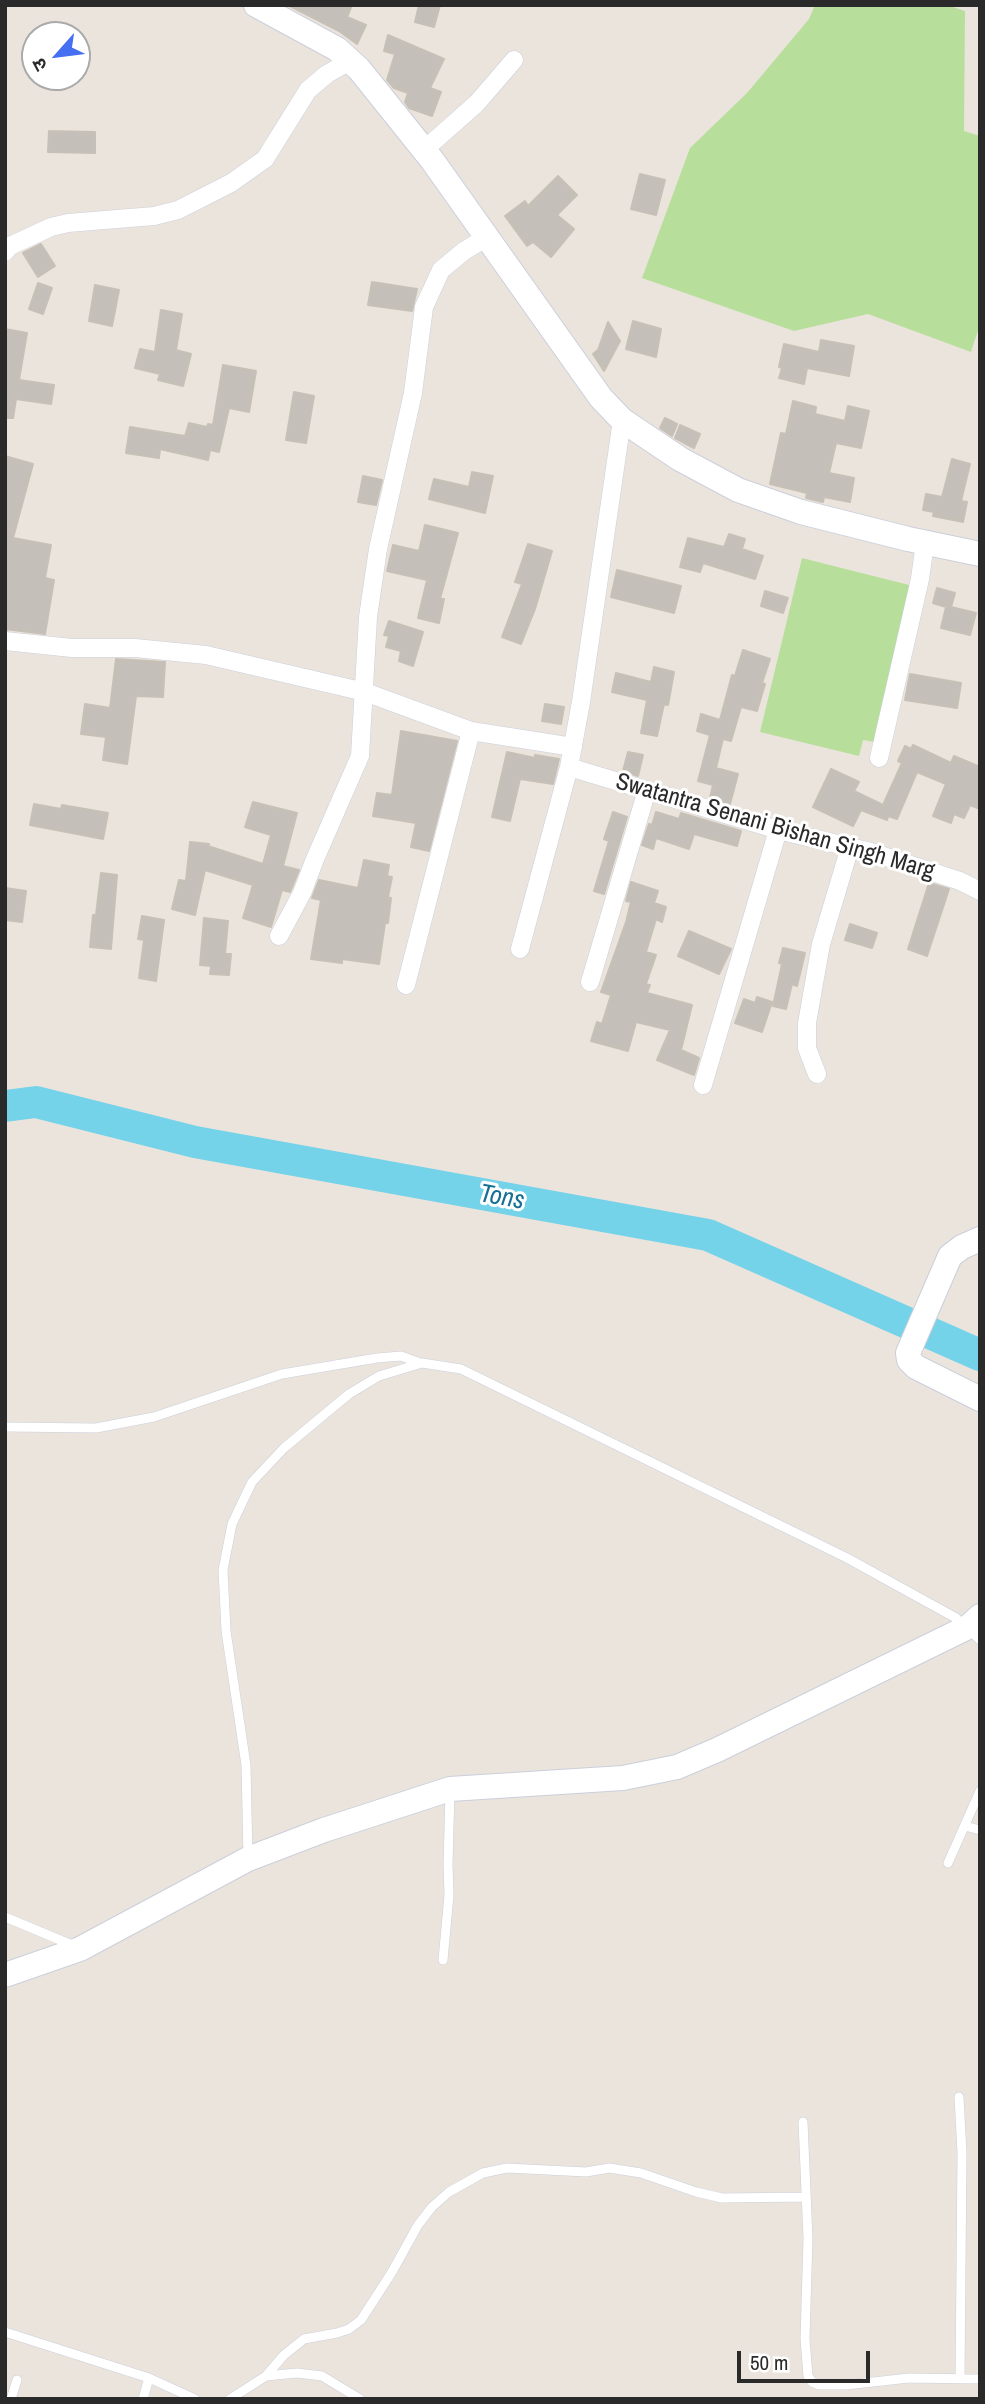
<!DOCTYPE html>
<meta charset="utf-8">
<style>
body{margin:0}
#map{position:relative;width:985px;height:2404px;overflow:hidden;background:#ebe4dd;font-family:"Archivo Narrow","Noto Sans Devanagari",sans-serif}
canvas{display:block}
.frame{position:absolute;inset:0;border:7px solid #2a2a2a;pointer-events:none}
.north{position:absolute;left:21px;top:21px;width:70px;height:70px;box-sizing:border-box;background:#fff;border:2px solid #aaa;border-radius:50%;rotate:242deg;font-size:19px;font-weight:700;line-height:28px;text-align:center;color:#2a2a2a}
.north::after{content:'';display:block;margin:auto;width:24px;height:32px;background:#4470f1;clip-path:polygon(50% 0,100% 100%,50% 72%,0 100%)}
.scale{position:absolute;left:737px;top:2351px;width:133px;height:32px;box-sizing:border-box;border:4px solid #2a2a2a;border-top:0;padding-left:9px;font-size:21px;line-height:24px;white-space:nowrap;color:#2a2a2a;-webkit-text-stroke:5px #fff;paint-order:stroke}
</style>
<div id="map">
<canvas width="985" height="2404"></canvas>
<div class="frame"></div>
<div class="north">उ</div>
<div class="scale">50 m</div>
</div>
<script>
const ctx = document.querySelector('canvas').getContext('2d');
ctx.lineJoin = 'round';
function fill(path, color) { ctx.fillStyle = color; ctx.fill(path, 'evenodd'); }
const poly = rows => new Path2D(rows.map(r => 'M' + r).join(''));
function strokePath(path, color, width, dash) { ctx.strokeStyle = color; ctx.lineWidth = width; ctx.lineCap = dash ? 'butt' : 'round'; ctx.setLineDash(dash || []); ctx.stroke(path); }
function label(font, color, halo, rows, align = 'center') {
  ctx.font = font + ' "Archivo Narrow",sans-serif'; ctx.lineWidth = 6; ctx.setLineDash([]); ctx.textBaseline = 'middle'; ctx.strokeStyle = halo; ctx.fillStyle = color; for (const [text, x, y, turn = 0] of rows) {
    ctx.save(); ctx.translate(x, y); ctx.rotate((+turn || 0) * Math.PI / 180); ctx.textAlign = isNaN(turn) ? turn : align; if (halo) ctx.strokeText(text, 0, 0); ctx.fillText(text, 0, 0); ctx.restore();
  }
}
fill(poly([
 [815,5,947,5,965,11,964,131,980,136,980,324,971,352,868,314,794,331,642,278,690,148,747,93,809,19],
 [802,558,913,586,875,742,863,740,859,756,760,732]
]), '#b7df9b');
strokePath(poly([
 [5,1106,36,1102,195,1142,708,1235,980,1355]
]), '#74d2e9', 32);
const building = poly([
 [288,5,352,5,347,17,366,25,357,44,339,31,288,5],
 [419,5,440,5,434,27,415,22,419,5],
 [388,35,444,59,430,88,441,92,432,116,409,108,405,102,408,93,394,88,387,80,395,54,384,51,388,35],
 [49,131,95,132,95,153,48,152,49,131],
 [640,174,665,180,656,215,631,209,640,174],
 [558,176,577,195,557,215,574,229,551,257,533,242,527,246,505,216,525,201,528,206,558,176],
 [41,244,55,266,38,277,23,253,41,244],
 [372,282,417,289,412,311,368,305,372,282],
 [38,283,52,288,43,314,29,309,38,283],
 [95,285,119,290,112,326,89,321,95,285],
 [161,310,182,314,176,350,191,354,183,386,158,380,160,374,135,368,140,349,155,352,161,310],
 [633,321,661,329,656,357,626,349,633,321],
 [608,322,620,341,604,371,593,354,598,350,608,322],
 [5,329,27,333,19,380,54,385,51,404,16,399,13,418,5,418,5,329],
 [821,340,854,346,849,376,807,368,804,384,779,378,782,368,779,367,784,344,819,352,821,340],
 [223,365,256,371,249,412,229,408,219,452,210,450,208,460,160,449,159,458,126,453,130,427,185,436,189,423,207,427,208,424,213,425,223,365],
 [294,392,314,396,306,443,286,440,294,392],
 [793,401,816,407,815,414,845,421,848,406,869,411,861,448,836,443,829,473,854,478,850,502,824,497,823,502,806,498,807,493,770,484,781,433,786,434,793,401],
 [665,418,677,424,672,436,660,428,665,418],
 [680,425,700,434,694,448,675,438,680,425],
 [5,456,33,464,13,538,51,545,45,578,54,580,45,634,5,629,5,456],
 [952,459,970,464,961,501,967,502,963,522,933,516,934,512,923,510,926,494,942,497,952,459],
 [472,472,493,476,485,513,429,499,434,479,469,487,472,472],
 [363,476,382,480,376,505,358,502,363,476],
 [425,525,458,533,440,599,444,599,439,623,418,618,427,580,387,571,393,545,419,551,425,525],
 [729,534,745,539,742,549,763,556,755,579,703,563,700,572,680,567,688,538,724,547,729,534],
 [528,544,552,551,535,609,521,644,502,637,522,584,515,582,528,544],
 [617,570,681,586,674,613,611,597,617,570],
 [937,588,955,593,951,607,976,613,970,635,941,628,946,607,933,603,937,588],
 [765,591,788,598,783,613,761,606,765,591],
 [389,621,423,632,413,666,399,661,401,651,386,647,389,636,384,635,389,621],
 [743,650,770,659,762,683,765,684,757,711,741,707,731,741,723,739,716,768,738,774,730,804,710,798,713,785,698,781,710,735,697,731,701,714,720,720,732,675,735,676,743,650],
 [116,659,165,662,163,697,136,696,127,764,103,760,106,737,81,734,85,704,110,708,116,659],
 [654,667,674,672,668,705,664,704,657,736,641,733,647,700,612,692,616,673,651,682,654,667],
 [910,674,961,683,957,708,905,700,910,674],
 [545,704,564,707,561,724,542,721,545,704],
 [401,731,457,741,429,851,411,847,416,823,373,816,377,793,392,795,401,731],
 [913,745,951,763,954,756,980,767,980,809,970,805,964,818,954,814,951,823,933,816,946,784,917,772,897,819,888,816,887,820,861,810,853,826,813,807,831,769,859,782,854,791,883,805,902,763,898,761,905,746,911,749,913,745],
 [507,752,535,758,535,755,559,759,553,784,520,779,510,821,492,817,507,752],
 [628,752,643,755,638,776,623,771,628,752],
 [253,802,297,813,283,866,299,870,290,892,282,890,271,927,243,918,253,885,205,870,195,915,172,909,179,880,186,881,190,842,209,844,208,846,263,864,271,835,245,827,253,802],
 [34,804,61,809,62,805,108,813,103,839,30,825,34,804],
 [613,812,627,817,604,894,594,891,609,841,604,839,613,812],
 [656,812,679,819,681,813,741,831,737,846,694,834,689,849,656,838,653,849,642,845,649,824,652,825,656,812],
 [364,860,389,865,387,876,392,877,388,897,391,898,388,923,385,923,379,964,342,959,342,963,311,959,321,900,312,898,319,880,358,888,364,860],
 [101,873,117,875,111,949,90,947,93,915,96,915,101,873],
 [631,882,658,891,654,903,666,907,662,922,656,919,646,952,656,955,646,984,650,985,647,993,692,1005,681,1050,699,1058,694,1075,657,1060,670,1030,636,1022,628,1051,591,1041,597,1022,602,1024,611,995,601,992,626,922,631,902,626,901,631,882],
 [929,883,949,889,927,956,908,949,929,883],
 [5,888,26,891,22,922,5,920,5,888],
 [142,916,164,920,156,981,139,978,144,940,138,939,142,916],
 [204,918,228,921,225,954,231,954,229,975,210,974,211,966,200,965,204,918],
 [850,924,877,933,872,948,845,940,850,924],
 [689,931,731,949,719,974,678,956,689,931],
 [783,948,805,953,797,986,792,984,786,1009,773,1006,782,964,779,963,783,948],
 [757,997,772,1002,762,1032,735,1023,744,999,755,1003,757,997]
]);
fill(building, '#c4bfb8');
strokePath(building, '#c7c0b6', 2);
const lane = poly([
 [5,1427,96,1428,154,1417,282,1374,377,1358,401,1356,420,1363],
 [965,1826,980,1830],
 [248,1858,246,1765,226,1631,223,1570,232,1524,252,1482,284,1448,349,1394,379,1376,422,1363,461,1369,847,1558,956,1618,980,1640],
 [948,1863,980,1791],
 [5,1917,72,1945],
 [443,1960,449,1895,448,1864,450,1791],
 [959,2097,962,2153,960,2379],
 [803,2122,808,2238,805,2339,808,2376,812,2382,819,2385,846,2385,909,2378,980,2379],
 [5,2332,149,2378],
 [11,2399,17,2380],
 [143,2399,149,2378,195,2399],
 [230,2399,266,2376],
 [360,2399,322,2376,297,2373,266,2376,284,2355,304,2339,337,2333,349,2329,361,2320,392,2272,418,2225,432,2207,449,2192,483,2173,507,2168,586,2172,609,2168,641,2173,696,2192,722,2198,806,2197]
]);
const street = poly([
 [424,150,477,103,514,60],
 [5,252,10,246,51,227,68,223,154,216,178,210,231,183,265,159,308,90,327,74,350,61],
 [5,641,72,648,135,648,206,655,365,692,471,731,573,747],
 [879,758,920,579,925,543],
 [569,767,778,830,871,852,960,881,980,891],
 [279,936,302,893,315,859,360,756,368,617,378,549,413,393,424,307,441,270,464,251,487,237],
 [520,949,569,767,581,702,622,420],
 [590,982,647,790],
 [406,985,471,731],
 [817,1074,807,1048,807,1023,821,944,850,847],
 [703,1085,778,830]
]);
const secondary = poly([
 [256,5,337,49,359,69,432,160,601,398,622,420,680,459,738,490,801,512,908,539,980,554],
 [980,1239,962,1247,950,1256,908,1353,909,1360,916,1367,980,1399],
 [5,1975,80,1949,248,1859,324,1830,450,1789,623,1778,677,1767,717,1750,968,1627,980,1616]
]);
strokePath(lane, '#cbcfdb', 10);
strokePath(street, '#cbcfdb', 19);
strokePath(secondary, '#cbcfdb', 26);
strokePath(lane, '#fff', 9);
strokePath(street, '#fff', 18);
strokePath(secondary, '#fff', 24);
label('24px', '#2a2a2a', '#fff', [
 ["Swatantra Senani Bishan Singh Marg",775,827,16]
]);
label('italic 26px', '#147194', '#fff', [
 ["Tons",502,1198,10]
]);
</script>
